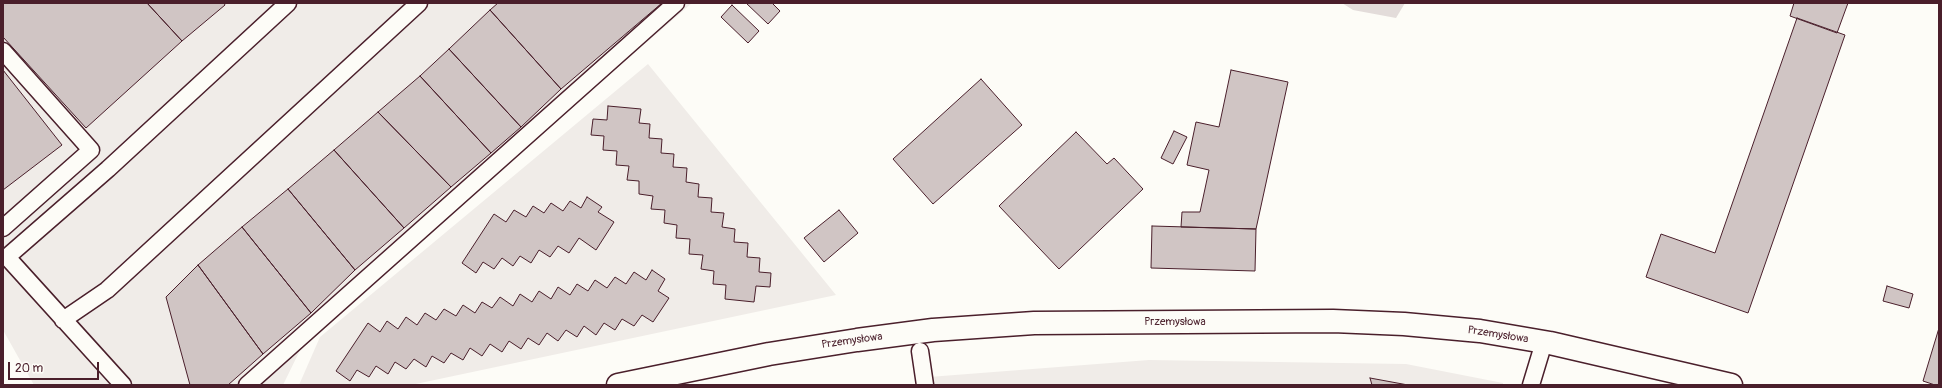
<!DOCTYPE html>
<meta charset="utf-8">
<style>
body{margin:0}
#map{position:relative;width:1942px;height:388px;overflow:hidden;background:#fdfcf7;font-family:Pangolin,sans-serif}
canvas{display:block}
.frame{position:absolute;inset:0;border:4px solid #4a1f2b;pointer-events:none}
.scale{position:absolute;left:8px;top:362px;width:91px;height:18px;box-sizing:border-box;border:2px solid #4a1f2b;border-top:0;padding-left:5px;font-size:12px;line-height:14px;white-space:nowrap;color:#4a1f2b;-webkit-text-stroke:3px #fdfcf7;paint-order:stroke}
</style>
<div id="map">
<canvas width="1942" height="388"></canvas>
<div class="frame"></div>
<div class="scale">20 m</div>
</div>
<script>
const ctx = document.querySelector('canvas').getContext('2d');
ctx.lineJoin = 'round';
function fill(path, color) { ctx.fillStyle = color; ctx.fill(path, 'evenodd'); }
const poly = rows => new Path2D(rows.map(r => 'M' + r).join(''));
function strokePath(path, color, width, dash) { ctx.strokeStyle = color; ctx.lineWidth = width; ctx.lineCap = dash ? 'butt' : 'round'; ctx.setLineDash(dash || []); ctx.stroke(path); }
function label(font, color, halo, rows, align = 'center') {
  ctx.font = font + ' Pangolin,sans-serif'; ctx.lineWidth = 3; ctx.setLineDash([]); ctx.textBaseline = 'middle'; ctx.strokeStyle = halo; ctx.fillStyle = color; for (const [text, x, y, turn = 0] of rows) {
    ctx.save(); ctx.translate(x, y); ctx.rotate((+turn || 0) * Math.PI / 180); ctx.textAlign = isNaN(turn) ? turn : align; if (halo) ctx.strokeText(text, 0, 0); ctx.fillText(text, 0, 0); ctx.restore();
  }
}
fill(poly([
 [3,3,692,3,306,338,283,385,34,385,3,330],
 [648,64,836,295,411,385,299,385,320,337],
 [1149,360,1406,364,1503,383,1503,385,917,385,916,378]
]), '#f0ece8');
fill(poly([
 [1342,3,1405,3,1396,18,1353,10]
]), '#e3dcda');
const building = poly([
 [3,3,147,3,182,41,86,128,3,37,3,3],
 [147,3,224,3,225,5,182,41,147,3],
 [498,3,662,3,561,89,490,10,498,3],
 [746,3,772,3,780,11,768,24,746,3],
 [1794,3,1848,3,1837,33,1790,16,1794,3],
 [732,5,759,31,748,43,721,17,732,5],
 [490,10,561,89,521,127,449,49,490,10],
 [1797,18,1845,35,1748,313,1646,277,1661,234,1715,253,1797,18],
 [449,49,521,127,491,153,420,76,449,49],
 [3,70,62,145,3,190,3,70],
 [1231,70,1288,82,1256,229,1181,227,1182,212,1200,212,1209,170,1187,165,1196,122,1219,127,1231,70],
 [420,76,491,153,451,187,378,112,420,76],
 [981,79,1022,125,933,204,893,159,981,79],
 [608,106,641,109,639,123,650,124,649,138,662,139,661,153,674,154,673,167,687,168,686,182,699,184,698,197,712,198,711,212,724,213,722,227,735,229,734,242,748,243,747,257,760,258,759,272,771,273,770,287,756,286,754,302,725,299,726,285,713,284,714,271,701,269,703,255,689,254,690,239,676,238,677,225,664,223,665,210,651,209,653,196,639,194,639,181,627,180,629,166,616,165,617,151,603,150,604,136,591,135,593,119,607,120,608,106],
 [378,112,451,187,404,228,334,150,378,112],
 [1174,131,1187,137,1173,164,1161,158,1174,131],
 [1076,132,1107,164,1114,158,1143,189,1059,269,999,206,1076,132],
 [334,150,404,228,355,270,288,189,334,150],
 [288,189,355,270,311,313,242,227,288,189],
 [587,197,602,207,598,212,614,222,596,250,579,238,569,253,558,246,550,257,539,250,531,263,520,256,513,266,502,258,494,269,483,262,476,273,462,263,494,214,506,222,514,210,526,217,533,206,544,213,551,203,563,211,570,201,581,208,587,197],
 [839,210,858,233,824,262,804,238,839,210],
 [1152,226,1256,229,1255,271,1151,268,1152,226],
 [242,227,311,313,263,354,198,265,242,227],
 [198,265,263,354,228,385,190,385,166,297,198,265],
 [652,270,665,279,658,291,669,298,653,322,642,315,634,326,622,319,615,330,604,323,596,335,584,326,577,337,566,330,558,341,547,333,539,345,528,338,521,349,509,341,502,352,490,344,482,356,470,348,463,360,451,353,444,363,432,356,426,367,414,359,406,369,395,362,388,374,376,366,369,377,357,370,350,381,336,371,368,323,380,332,387,321,398,329,406,317,417,325,425,313,436,320,444,309,456,316,463,305,475,313,482,302,492,308,500,297,513,306,520,294,532,302,539,291,551,299,558,287,570,295,577,284,588,291,595,280,607,288,615,277,626,284,634,272,646,280,652,270],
 [1887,286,1913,294,1909,308,1883,301,1887,286],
 [1939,328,1939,385,1935,385,1923,381,1939,328],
 [1370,378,1408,385,1372,385,1370,378]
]);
fill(building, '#d0c5c4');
strokePath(building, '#4a1f2b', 1);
const lane = poly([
 [3,51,91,150,3,228],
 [63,320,107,290,419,3],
 [920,351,925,385],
 [123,385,7,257,108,169,288,3],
 [247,385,676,3],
 [1531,385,1544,342]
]);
const street = poly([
 [618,385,769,354,857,340,933,330,1034,323,1333,321,1404,324,1480,331,1550,343,1731,385]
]);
strokePath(lane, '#4a1f2b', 19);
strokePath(street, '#4a1f2b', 25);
strokePath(lane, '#fdfcf7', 16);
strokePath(street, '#fdfcf7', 22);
label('11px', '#4a1f2b', '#fdfcf7', [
 ["Przemysłowa",1175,322],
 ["Przemysłowa",1498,335,9],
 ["Przemysłowa",852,341,-8]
]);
</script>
